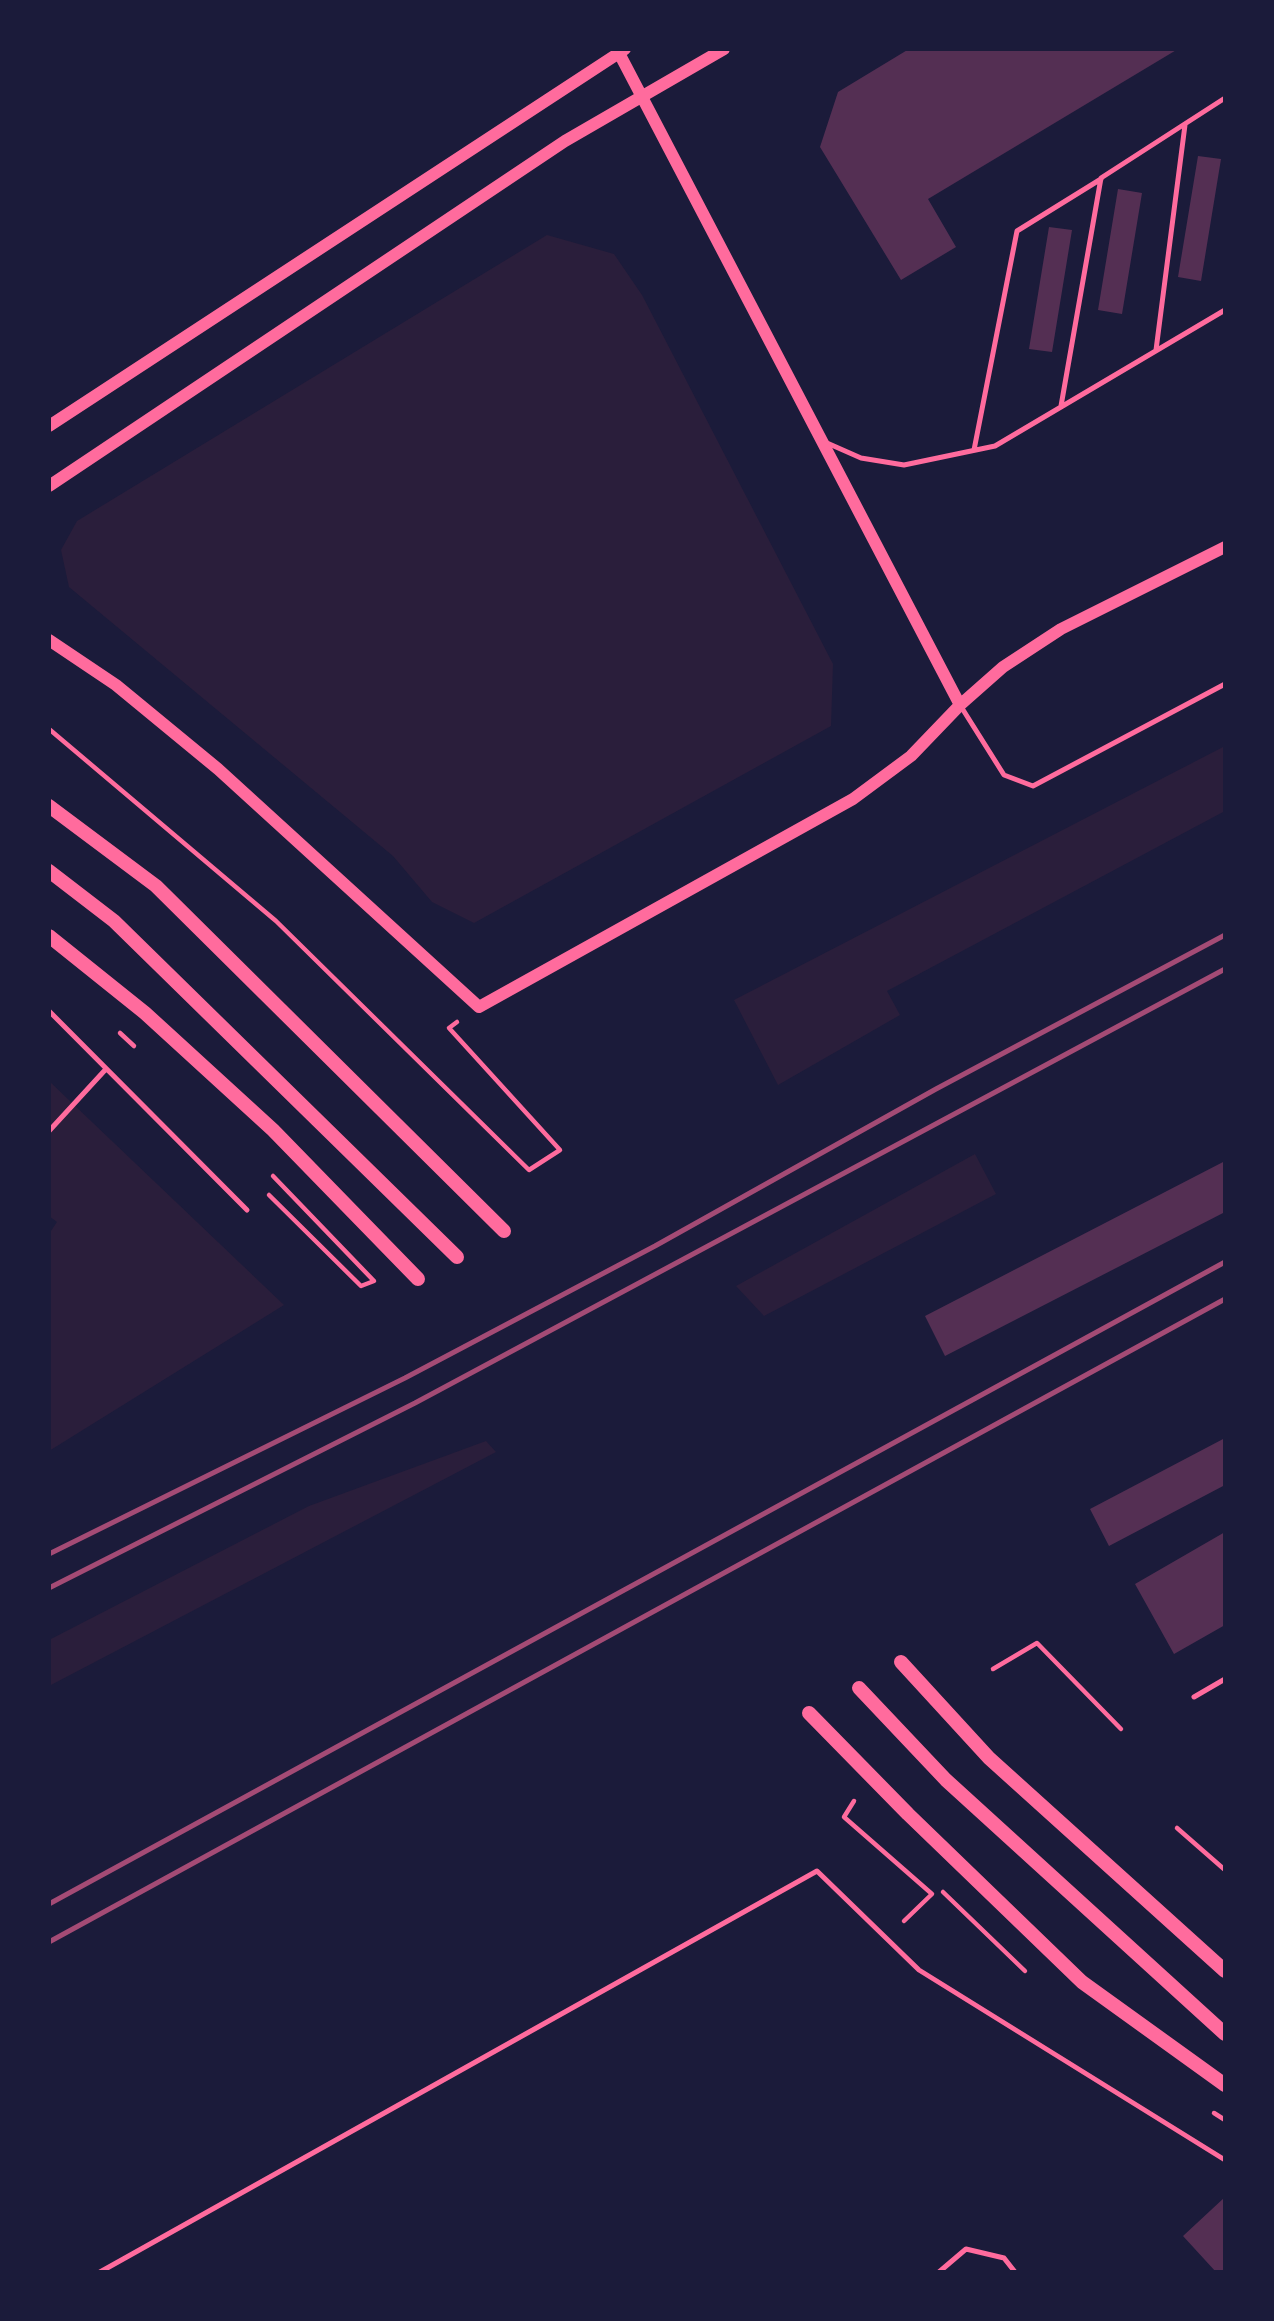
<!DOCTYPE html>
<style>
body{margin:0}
#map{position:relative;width:1274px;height:2321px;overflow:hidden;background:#1b1b3a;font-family:"Source Sans 3",sans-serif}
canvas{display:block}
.frame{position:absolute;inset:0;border:51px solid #1b1b3a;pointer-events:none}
</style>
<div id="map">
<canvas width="1274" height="2321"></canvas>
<div class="frame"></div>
</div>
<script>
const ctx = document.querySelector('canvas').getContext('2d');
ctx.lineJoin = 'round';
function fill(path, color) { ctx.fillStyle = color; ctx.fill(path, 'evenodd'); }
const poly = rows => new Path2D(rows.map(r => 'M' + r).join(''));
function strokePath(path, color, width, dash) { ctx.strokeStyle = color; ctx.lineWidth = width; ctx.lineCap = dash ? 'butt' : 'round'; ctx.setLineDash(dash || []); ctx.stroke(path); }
fill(poly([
 [547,235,614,254,642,295,833,664,831,726,474,923,432,902,393,856,69,587,61,550,77,521],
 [1225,746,1225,811,887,991,900,1015,778,1085,734,1000],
 [49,1081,284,1305,49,1451,49,1234,57,1222,49,1216],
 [975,1154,996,1194,764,1316,736,1286],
 [486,1441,496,1452,49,1686,49,1640,309,1506]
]), '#2a1e3b');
fill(poly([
 [909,49,1178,49,928,199,956,247,901,280,820,147,838,92],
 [1198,156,1221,159,1201,281,1178,277],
 [1118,189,1142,193,1122,314,1098,310],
 [1049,227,1072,230,1052,352,1029,349],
 [1225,1161,1225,1212,945,1356,925,1316],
 [1225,1438,1225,1485,1109,1546,1090,1509],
 [1225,1532,1225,1625,1174,1654,1135,1584],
 [1225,2197,1225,2272,1216,2272,1183,2236]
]), '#542f53');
strokePath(poly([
 [49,729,276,921,529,1170,560,1150,449,1028,457,1022],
 [120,1033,134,1046],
 [269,1195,361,1286,374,1281,273,1176],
 [993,1669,1037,1643,1121,1729],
 [854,1801,844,1817,932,1894,904,1921],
 [1177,1828,1225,1870],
 [943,1892,1025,1971],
 [1214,2113,1225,2120]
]), '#ff6b9d', 4.5);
strokePath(poly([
 [1156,350,1185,125],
 [1061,406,1101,178,1225,98],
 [827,443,861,458,904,465,995,446,1225,310],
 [974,450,1017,231,1101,179],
 [960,705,1004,775,1033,786,1225,684],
 [49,1011,247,1210],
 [49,1131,106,1069],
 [1194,1697,1225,1679],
 [100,2272,817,1871,919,1970,1225,2160],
 [939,2272,966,2249,1004,2258,1015,2272]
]), '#ff6b9d', 5);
strokePath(poly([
 [619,53,960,705],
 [49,426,625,49],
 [49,486,565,141,724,49],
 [49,640,116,685,218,769,479,1007,853,799,911,756,960,705,1003,667,1061,629,1225,547]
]), '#ff6b9d', 12);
strokePath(poly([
 [49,806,156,886,504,1231],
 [49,871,114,921,457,1257],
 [49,936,145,1013,273,1130,418,1279],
 [901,1662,989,1758,1225,1971],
 [859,1688,946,1780,1225,2034],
 [809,1713,908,1814,1082,1982,1225,2085]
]), '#ff6b9d', 14);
strokePath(poly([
 [49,1554,405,1378,655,1246,936,1089,1225,935],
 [49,1588,415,1403,1225,969],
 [49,1904,1225,1262],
 [49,1942,1225,1299]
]), '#a44b75', 5);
</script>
